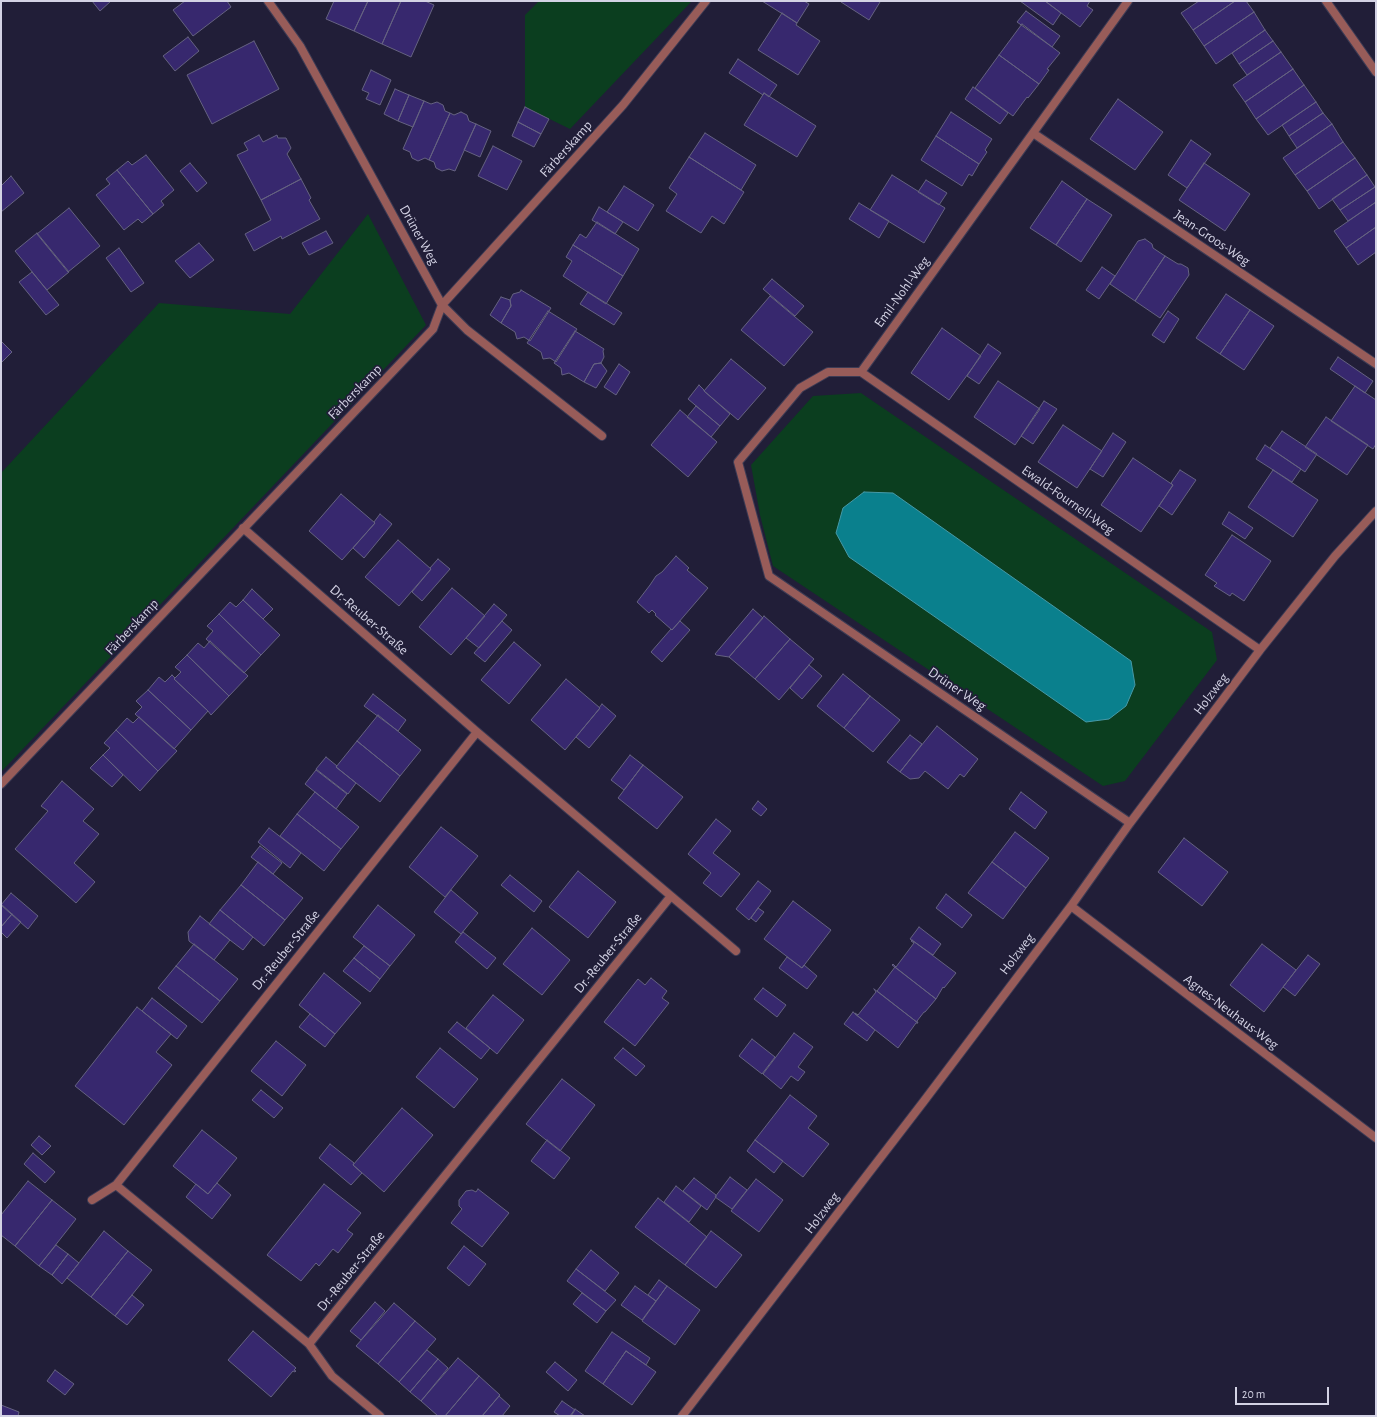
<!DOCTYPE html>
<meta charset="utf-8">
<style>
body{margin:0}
#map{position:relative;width:1377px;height:1417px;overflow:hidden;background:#211e38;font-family:"Alegreya Sans",sans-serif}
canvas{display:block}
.frame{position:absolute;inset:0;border:2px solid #d3d2e4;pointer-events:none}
.scale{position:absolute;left:1235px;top:1387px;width:94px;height:18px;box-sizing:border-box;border:2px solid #d3d2e4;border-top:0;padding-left:5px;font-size:12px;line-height:14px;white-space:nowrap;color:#d3d2e4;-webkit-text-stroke:3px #211e38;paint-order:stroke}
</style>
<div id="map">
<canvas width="1377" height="1417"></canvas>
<div class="frame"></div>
<div class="scale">20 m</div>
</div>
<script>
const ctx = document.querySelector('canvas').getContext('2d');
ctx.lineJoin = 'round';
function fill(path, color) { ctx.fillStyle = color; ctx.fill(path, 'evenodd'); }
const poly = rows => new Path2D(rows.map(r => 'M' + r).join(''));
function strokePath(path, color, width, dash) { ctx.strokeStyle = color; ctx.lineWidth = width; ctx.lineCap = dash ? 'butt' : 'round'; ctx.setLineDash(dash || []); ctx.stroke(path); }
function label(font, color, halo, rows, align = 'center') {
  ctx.font = font + ' "Alegreya Sans",sans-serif'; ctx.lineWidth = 3.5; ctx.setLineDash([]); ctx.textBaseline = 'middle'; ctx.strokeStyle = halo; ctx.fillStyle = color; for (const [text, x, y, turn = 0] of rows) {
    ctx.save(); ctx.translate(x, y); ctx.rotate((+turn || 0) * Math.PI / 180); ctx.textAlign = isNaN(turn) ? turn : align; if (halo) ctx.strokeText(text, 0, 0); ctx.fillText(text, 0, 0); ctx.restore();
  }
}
fill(poly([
 [539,1,692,1,570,129,525,107,525,15],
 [368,214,426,325,1,772,1,473,159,303,290,314],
 [861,393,1212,632,1217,660,1125,781,1103,786,773,566,760,515,751,465,813,396]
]), '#0b3e1f');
const water = poly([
 [864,492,893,493,1131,661,1135,685,1126,706,1109,719,1086,722,849,557,836,533,843,508,864,492]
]);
fill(water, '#0a808d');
strokePath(water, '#4699a7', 1);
const building = poly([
 [92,1,111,1,100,11,92,1],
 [185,1,227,1,231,7,193,36,173,10,185,1],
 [334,1,368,1,354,31,326,19,334,1],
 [368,1,401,1,382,44,354,31,368,1],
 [401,1,425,1,434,5,411,57,382,44,401,1],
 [762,1,804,1,809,4,797,23,762,1],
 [841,1,878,1,880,2,869,20,841,2,841,1],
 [1020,1,1045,1,1061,13,1053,25,1020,1],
 [1045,1,1090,1,1087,6,1093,10,1080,27,1045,1],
 [1199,1,1235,1,1193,30,1181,13,1199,1],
 [1235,1,1246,1,1254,12,1204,46,1193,30,1235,1],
 [1026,11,1060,36,1052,47,1017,22,1026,11],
 [1254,12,1265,30,1216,64,1204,46,1254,12],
 [782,13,797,23,796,25,820,41,798,75,758,50,782,13],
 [1022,24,1060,53,1047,69,1049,70,1039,84,999,55,1022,24],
 [1265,30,1273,41,1239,64,1232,53,1265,30],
 [188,37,199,51,175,71,163,56,188,37],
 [254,41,279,89,212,124,187,75,254,41],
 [1273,41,1281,52,1247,75,1239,64,1273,41],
 [1281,52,1293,69,1245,102,1233,85,1281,52],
 [999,55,1039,84,1028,98,1027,97,1013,116,975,88,999,55],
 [738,59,777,85,769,97,764,93,763,95,729,73,738,59],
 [1293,69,1304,85,1256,119,1245,102,1293,69],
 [371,70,391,80,380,105,366,99,369,93,362,90,371,70],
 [1304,85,1316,102,1268,135,1256,119,1304,85],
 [973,87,1008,113,1000,124,965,99,973,87],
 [395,89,409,95,398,121,384,114,395,89],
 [764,93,816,126,797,157,744,125,764,93],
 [409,95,424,101,413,127,398,121,409,95],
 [1118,99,1163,132,1135,170,1090,139,1118,99],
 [424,101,431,104,437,102,443,105,445,111,450,113,429,160,425,158,418,161,412,158,410,152,403,149,424,101],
 [1316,102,1323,113,1289,136,1282,125,1316,102],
 [525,107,549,119,541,134,518,122,525,107],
 [461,112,467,115,469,121,476,124,455,171,449,169,442,171,436,168,434,162,429,160,450,113,454,115,461,112],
 [951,112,992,139,985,150,987,152,979,164,936,136,951,112],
 [1323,113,1332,124,1297,148,1289,136,1323,113],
 [518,122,541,134,534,147,512,136,518,122],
 [476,124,491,131,480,157,464,150,476,124],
 [1332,124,1343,142,1295,175,1283,158,1332,124],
 [705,133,756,165,741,190,689,157,705,133],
 [259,135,263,142,277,135,278,138,286,138,291,148,287,154,301,179,261,200,237,155,248,150,244,143,259,135],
 [936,136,979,164,972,176,969,174,962,186,921,160,936,136],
 [1191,140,1211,154,1187,188,1168,175,1191,140],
 [1343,142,1355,158,1307,191,1295,175,1343,142],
 [493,146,522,161,507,190,478,176,493,146],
 [146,155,174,190,161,201,164,205,153,214,117,170,128,161,132,165,146,155],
 [689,157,744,192,724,224,712,216,701,233,666,211,677,194,669,188,689,157],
 [1355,158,1367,175,1319,209,1307,191,1355,158],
 [190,163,207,183,197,192,180,171,190,163],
 [1204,163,1250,194,1225,231,1179,200,1204,163],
 [117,170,153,214,142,223,138,219,124,230,96,195,110,184,106,179,117,170],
 [892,175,945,208,924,243,870,210,892,175],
 [1367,175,1375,187,1340,210,1332,199,1367,175],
 [11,176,24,193,1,212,1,186,11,176],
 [301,179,311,198,309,200,320,219,282,239,281,236,254,251,245,234,271,220,261,200,301,179],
 [926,180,947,193,939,205,918,192,926,180],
 [1062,181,1087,199,1056,245,1030,228,1062,181],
 [624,186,654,205,638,231,607,212,624,186],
 [1375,187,1376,189,1376,202,1348,221,1340,210,1375,187],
 [1087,199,1112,215,1081,262,1056,245,1087,199],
 [1376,202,1376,227,1346,248,1334,231,1376,202],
 [859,203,889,221,879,238,849,219,859,203],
 [599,207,623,222,615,234,592,220,599,207],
 [69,208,100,246,68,272,37,234,69,208],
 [597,222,639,249,623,276,573,245,580,234,586,238,597,222],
 [1376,227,1376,252,1358,265,1346,248,1376,227],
 [326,231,333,243,309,255,302,243,326,231],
 [37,233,69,272,47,290,15,251,37,233],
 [1145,239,1152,244,1153,248,1165,256,1135,301,1110,284,1138,241,1145,239],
 [199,243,214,260,190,278,175,261,199,243],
 [573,245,623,276,606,304,563,276,572,261,566,257,573,245],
 [119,248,144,283,131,292,106,258,119,248],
 [1165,256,1178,264,1181,264,1188,268,1189,275,1160,318,1135,301,1165,256],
 [1102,267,1115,276,1099,299,1086,290,1102,267],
 [32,272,59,305,46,315,19,282,32,272],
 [772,279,804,306,795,316,763,289,772,279],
 [521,290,551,308,530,341,524,337,517,339,515,332,501,323,511,306,510,300,513,294,520,292,521,290],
 [588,292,622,313,614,325,580,304,588,292],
 [1226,294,1250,310,1220,354,1196,338,1226,294],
 [770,296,813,332,784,366,741,330,770,296],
 [501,297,510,300,511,306,501,323,490,315,501,297],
 [1250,310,1274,326,1244,370,1220,354,1250,310],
 [548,311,577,329,556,362,550,358,543,359,541,352,527,343,548,311],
 [1168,311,1179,319,1164,343,1152,335,1168,311],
 [942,328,981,356,949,400,911,373,942,328],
 [575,331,604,349,603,351,604,357,601,363,594,364,584,382,569,373,562,375,561,368,554,363,575,331],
 [1,341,12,352,1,363,1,341],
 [988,344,1001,353,979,384,967,376,988,344],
 [1338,357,1373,381,1365,393,1330,369,1338,357],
 [731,359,766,388,738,420,704,391,731,359],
 [601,363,607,371,596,388,584,382,594,364,601,363],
 [619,364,630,372,616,395,604,387,619,364],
 [998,381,1040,409,1015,445,974,417,998,381],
 [699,385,704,390,704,391,730,414,720,426,688,399,699,385],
 [1355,386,1376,400,1376,444,1373,449,1331,421,1355,386],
 [1044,401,1057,409,1033,444,1021,436,1044,401],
 [696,406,720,426,711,437,687,417,696,406],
 [680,410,717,442,688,477,651,445,680,410],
 [1326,417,1368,445,1347,475,1305,447,1326,417],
 [1063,425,1102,451,1077,488,1038,462,1063,425],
 [1282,431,1317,454,1305,472,1270,448,1282,431],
 [1113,433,1126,442,1103,477,1090,469,1113,433],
 [1265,445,1301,469,1292,482,1256,459,1265,445],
 [1133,458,1173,485,1141,532,1101,505,1133,458],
 [1180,470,1196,480,1172,515,1159,506,1173,485,1171,483,1180,470],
 [1273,470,1318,500,1293,537,1248,507,1273,470],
 [341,494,375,523,342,560,309,531,341,494],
 [1229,512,1253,528,1245,539,1222,524,1229,512],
 [380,514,392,524,364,558,353,548,375,523,374,522,380,514],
 [1232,535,1271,561,1244,601,1232,593,1230,596,1214,586,1217,583,1205,575,1232,535],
 [398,540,431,569,399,606,365,577,398,540],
 [676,556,689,568,687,570,708,588,672,630,655,615,656,614,652,610,649,613,637,602,650,585,656,576,662,572,676,556],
 [438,559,450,569,422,601,412,592,431,569,430,568,438,559],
 [452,588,485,616,451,655,419,627,452,588],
 [252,589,273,609,263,619,243,600,252,589],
 [243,600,280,635,261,655,219,614,230,602,236,607,243,600],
 [494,604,507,615,479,648,466,638,494,604],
 [753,609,763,618,729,657,716,655,715,654,753,609],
 [219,614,261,655,244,673,206,639,213,631,207,626,219,614],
 [764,616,790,639,755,679,729,657,764,616],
 [502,621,512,630,485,662,474,653,502,621],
 [680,621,690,630,662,662,651,652,671,629,672,630,680,621],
 [790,639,814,659,779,700,755,679,790,639],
 [210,641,248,676,229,696,187,655,198,643,204,648,210,641],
 [514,642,541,665,509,704,481,680,514,642],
 [187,655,229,696,211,715,208,711,174,679,181,672,175,667,187,655],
 [809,665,822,676,802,699,790,688,809,665],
 [843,674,870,696,844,728,817,706,843,674],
 [172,675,175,678,174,679,208,711,191,730,148,690,159,677,165,682,172,675],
 [566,679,600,708,565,750,531,720,566,679],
 [148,690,191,730,174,749,135,714,142,707,136,701,148,690],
 [373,694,406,720,398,731,364,706,373,694],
 [870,696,900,720,873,752,844,728,870,696],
 [602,704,616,716,589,748,576,737,600,708,599,708,602,704],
 [378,715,421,750,400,776,357,741,378,715],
 [139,717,177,751,158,771,116,730,127,718,133,723,139,717],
 [937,726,978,759,964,777,960,774,948,789,925,771,919,778,910,779,900,772,937,726],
 [116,730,158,771,140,791,103,755,110,748,104,743,116,730],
 [910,735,922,744,900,772,887,762,910,735],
 [357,741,400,776,380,802,336,767,357,741],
 [103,755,123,775,112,787,90,768,103,755],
 [630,755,643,765,624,790,611,780,630,755],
 [326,757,337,766,336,767,356,783,348,794,316,769,326,757],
 [643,765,683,797,657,829,618,798,643,765],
 [316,770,347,794,336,809,305,784,316,770],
 [62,781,94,809,83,821,99,834,74,863,95,882,76,903,15,849,48,811,41,806,62,781],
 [315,792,359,827,341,849,297,814,315,792],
 [1021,792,1047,812,1035,829,1009,809,1021,792],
 [758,801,767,809,761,816,752,809,758,801],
 [297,814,341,849,324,871,280,836,297,814],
 [716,819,731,831,713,853,740,874,721,897,703,883,711,873,688,854,716,819],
 [441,827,478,856,445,897,409,867,441,827],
 [269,828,301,853,290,868,258,842,269,828],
 [1015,832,1049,858,1026,888,992,862,1015,832],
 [1184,838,1228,872,1202,906,1158,872,1184,838],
 [260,846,282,863,273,874,251,857,260,846],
 [258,862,303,898,285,920,241,885,258,862],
 [992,862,1026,888,1003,919,968,893,992,862],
 [578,871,616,902,588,938,549,907,578,871],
 [510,875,542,901,534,912,501,885,510,875],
 [758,881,771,891,749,920,736,909,758,881],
 [241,885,285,920,264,946,220,910,241,885],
 [451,890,478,913,461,934,434,912,451,890],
 [11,893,38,916,28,929,1,905,11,893],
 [946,894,972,915,962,928,936,908,946,894],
 [793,901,831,930,802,968,764,939,793,901],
 [1,904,12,914,1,927,1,904],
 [378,905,415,935,390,966,353,937,378,905],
 [758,908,764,912,756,922,751,918,758,908],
 [220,910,253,937,243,950,209,924,220,910],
 [12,914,21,922,7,938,1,932,1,927,12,914],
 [200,916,230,940,214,960,189,941,188,932,200,916],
 [919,927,941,944,933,955,910,939,919,927],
 [532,928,570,960,542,995,503,964,532,928],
 [463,932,496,958,487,969,455,942,463,932],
 [912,940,956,973,944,988,943,987,936,999,892,965,893,964,896,967,914,943,911,941,912,940],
 [194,944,238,979,220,1001,176,966,194,944],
 [1262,944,1296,970,1264,1012,1230,985,1262,944],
 [364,946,390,966,380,979,354,958,364,946],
 [1308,955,1320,964,1295,996,1283,987,1308,955],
 [787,957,802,968,804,965,817,976,807,989,779,968,787,957],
 [354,958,380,979,370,992,343,971,354,958],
 [176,966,220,1001,202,1023,158,988,176,966],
 [895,967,936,999,925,1012,924,1012,917,1021,918,1023,877,991,895,967],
 [324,973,361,1003,335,1034,299,1005,324,973],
 [651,978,667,991,662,998,669,1003,635,1046,604,1022,638,979,645,985,651,978],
 [763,988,786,1005,777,1017,754,999,763,988],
 [874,989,918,1023,916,1023,898,1048,855,1014,855,1013,858,1015,876,992,874,989],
 [493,995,524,1020,497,1054,466,1028,493,995],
 [152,998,187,1026,177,1039,142,1011,152,998],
 [137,1007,171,1034,156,1052,172,1065,124,1125,75,1086,137,1007],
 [853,1012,875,1030,867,1041,844,1024,853,1012],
 [310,1014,335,1034,325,1047,299,1027,310,1014],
 [457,1022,490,1048,481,1059,448,1032,457,1022],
 [794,1033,813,1047,798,1067,805,1072,798,1081,791,1076,781,1089,763,1074,794,1033],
 [752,1039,775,1057,762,1074,739,1056,752,1039],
 [276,1041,306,1065,282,1096,251,1071,276,1041],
 [440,1048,478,1079,454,1108,416,1077,440,1048],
 [623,1048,645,1066,636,1076,614,1058,623,1048],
 [562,1079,595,1105,560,1151,526,1124,562,1079],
 [261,1090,283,1108,274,1118,252,1100,261,1090],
 [790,1095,817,1116,808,1128,829,1144,803,1177,755,1140,790,1095],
 [402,1108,433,1135,384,1192,353,1165,402,1108],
 [202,1130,237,1158,208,1194,173,1166,202,1130],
 [39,1136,51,1146,42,1155,31,1145,39,1136],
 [547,1140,570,1158,554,1179,531,1161,547,1140],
 [755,1140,783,1161,774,1173,747,1151,755,1140],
 [330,1144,354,1163,353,1165,362,1173,351,1185,319,1158,330,1144],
 [33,1153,55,1172,45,1183,24,1164,33,1153],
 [730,1177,747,1190,732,1209,715,1197,730,1177],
 [694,1178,716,1195,716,1197,707,1210,683,1191,694,1178],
 [756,1179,783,1200,759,1232,731,1211,756,1179],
 [28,1181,52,1200,15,1246,1,1235,1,1215,28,1181],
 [217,1183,231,1195,212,1219,186,1197,196,1184,208,1194,217,1183],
 [324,1184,361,1213,347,1230,353,1234,338,1253,333,1249,319,1266,316,1263,301,1281,267,1255,324,1184],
 [676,1186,701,1206,689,1222,664,1202,676,1186],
 [478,1189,509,1213,482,1247,451,1223,462,1209,459,1206,459,1200,466,1191,472,1190,476,1192,478,1189],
 [658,1198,707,1237,685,1265,635,1227,658,1198],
 [52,1200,76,1219,39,1266,15,1246,52,1200],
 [104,1231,128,1251,91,1297,67,1278,104,1231],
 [711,1231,742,1255,716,1288,685,1265,711,1231],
 [56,1245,68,1254,52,1275,39,1266,56,1245],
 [464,1246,486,1264,469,1286,447,1268,464,1246],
 [591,1250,619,1273,605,1291,576,1269,591,1250],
 [128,1251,152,1270,115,1316,91,1297,128,1251],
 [68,1254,79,1263,62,1284,52,1275,68,1254],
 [576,1269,616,1300,606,1311,567,1281,576,1269],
 [659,1280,667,1286,656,1301,648,1295,659,1280],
 [635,1286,656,1301,642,1320,621,1305,635,1286],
 [667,1286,700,1310,675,1345,642,1321,667,1286],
 [582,1293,606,1311,597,1323,573,1304,582,1293],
 [132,1295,144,1305,127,1325,115,1316,132,1295],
 [375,1302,385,1311,361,1340,350,1331,375,1302],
 [394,1303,415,1321,378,1364,356,1346,394,1303],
 [415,1321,436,1339,399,1382,378,1364,415,1321],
 [253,1331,296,1368,294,1370,296,1371,295,1372,293,1371,271,1397,228,1360,253,1331],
 [612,1332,650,1358,646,1365,626,1351,603,1384,585,1371,612,1332],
 [427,1350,438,1359,410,1392,399,1382,427,1350],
 [626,1351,656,1372,632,1405,603,1384,626,1351],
 [458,1358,479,1376,445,1416,438,1416,421,1401,458,1358],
 [438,1359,448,1368,421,1401,410,1392,438,1359],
 [555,1362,577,1380,568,1391,546,1372,555,1362],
 [55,1370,74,1384,65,1395,47,1381,55,1370],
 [479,1376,500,1395,482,1416,445,1416,479,1376],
 [499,1396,510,1406,502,1416,482,1416,499,1396],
 [562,1401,575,1410,571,1416,560,1416,554,1412,562,1401],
 [1,1405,19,1412,18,1416,1,1416,1,1405],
 [575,1409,585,1416,570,1416,575,1409]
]);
fill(building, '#37286e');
strokePath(building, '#656281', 1);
const street = poly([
 [268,1,300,46,442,305,467,330,602,436],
 [1326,1,1376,72],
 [1033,133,1376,364],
 [861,372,828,372,800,388,738,462,769,576,1130,823],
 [861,372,1260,650],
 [861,372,1128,1],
 [243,528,477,732,671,896,309,1344],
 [1,784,433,329,442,305,623,105,706,1],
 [671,896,736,951],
 [1071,906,1376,1138],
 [116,1185,309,1344,332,1376,380,1416],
 [92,1200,116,1185,477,732],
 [682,1416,924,1101,1071,906,1130,823,1260,650,1335,556,1376,511]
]);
strokePath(street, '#3d3b54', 10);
strokePath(street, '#985c59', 8);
label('14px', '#d3d2e4', '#211e38', [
 ["Färberskamp",566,149,-48],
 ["Drüner Weg",419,235,61],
 ["Jean-Groos-Weg",1212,238,34],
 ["Emil-Nohl-Weg",902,292,-54],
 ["Färberskamp",355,392,-46],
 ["Ewald-Fournell-Weg",1068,500,35],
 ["Dr.-Reuber-Straße",369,620,41],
 ["Färberskamp",132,627,-47],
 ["Drüner Weg",957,689,34],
 ["Holzweg",1211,694,-53],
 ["Dr.-Reuber-Straße",286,950,-51],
 ["Dr.-Reuber-Straße",608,953,-51],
 ["Holzweg",1017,954,-53],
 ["Agnes-Neuhaus-Weg",1231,1012,37],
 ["Holzweg",822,1213,-53],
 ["Dr.-Reuber-Straße",351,1271,-51]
]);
</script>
